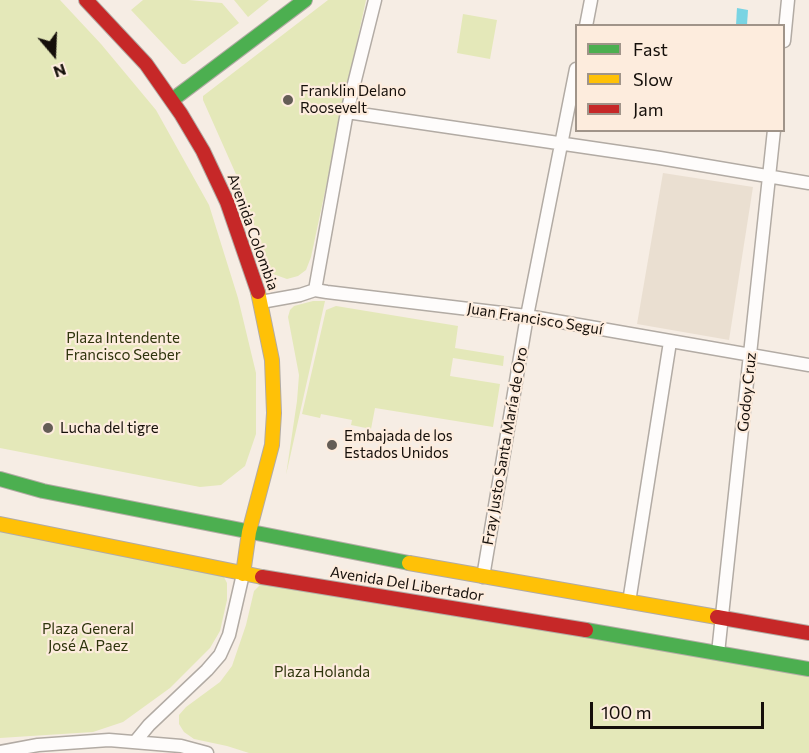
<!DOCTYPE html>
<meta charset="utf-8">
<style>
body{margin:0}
#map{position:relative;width:809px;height:753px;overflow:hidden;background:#f6ede4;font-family:Commissioner,sans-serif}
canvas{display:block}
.legend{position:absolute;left:575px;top:24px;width:210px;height:108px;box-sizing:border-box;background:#fdecdd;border:2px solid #a09489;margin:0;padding:8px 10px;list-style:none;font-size:18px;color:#150f0a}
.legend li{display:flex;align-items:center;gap:12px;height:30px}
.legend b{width:30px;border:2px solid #a09489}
.north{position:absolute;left:24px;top:24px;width:60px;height:60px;-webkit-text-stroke:4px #fdecdd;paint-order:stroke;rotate:161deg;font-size:16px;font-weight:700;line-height:24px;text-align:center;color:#150f0a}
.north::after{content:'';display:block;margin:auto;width:21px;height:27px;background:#150f0a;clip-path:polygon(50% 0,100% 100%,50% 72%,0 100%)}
.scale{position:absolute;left:590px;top:702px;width:174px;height:27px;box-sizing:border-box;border:3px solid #150f0a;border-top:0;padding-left:8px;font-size:18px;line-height:21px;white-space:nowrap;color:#150f0a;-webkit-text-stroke:4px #fdecdd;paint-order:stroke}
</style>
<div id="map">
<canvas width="809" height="753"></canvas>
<ul class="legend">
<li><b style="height:8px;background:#4caf50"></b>Fast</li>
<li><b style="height:8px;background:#ffc107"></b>Slow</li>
<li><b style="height:8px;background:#c62828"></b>Jam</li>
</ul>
<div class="north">N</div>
<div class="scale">100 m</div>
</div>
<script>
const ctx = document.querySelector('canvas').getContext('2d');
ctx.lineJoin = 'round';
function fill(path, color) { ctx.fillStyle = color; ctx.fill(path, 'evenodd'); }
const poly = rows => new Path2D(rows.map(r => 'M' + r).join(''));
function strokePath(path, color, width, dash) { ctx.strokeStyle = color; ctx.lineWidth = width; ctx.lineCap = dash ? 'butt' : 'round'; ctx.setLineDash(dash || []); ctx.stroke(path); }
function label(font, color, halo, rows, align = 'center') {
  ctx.font = font + ' Commissioner,sans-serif'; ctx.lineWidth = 4.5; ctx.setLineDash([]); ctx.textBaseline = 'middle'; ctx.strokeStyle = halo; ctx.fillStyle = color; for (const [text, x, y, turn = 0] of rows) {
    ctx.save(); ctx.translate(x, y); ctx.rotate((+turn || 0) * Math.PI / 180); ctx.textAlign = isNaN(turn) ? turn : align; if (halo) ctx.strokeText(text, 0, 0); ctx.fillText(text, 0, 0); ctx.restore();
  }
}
fill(poly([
 [663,173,753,187,729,340,637,324]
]), '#eadfd1');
fill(poly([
 [0,0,60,0,101,44,156,110,209,205,238,298,256,373,256,434,245,466,221,485,200,487,0,448],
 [143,0,189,0,222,3,239,23,185,64,182,64,131,10],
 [234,0,269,0,248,17],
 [328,0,366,0,311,257,306,270,298,276,287,279,273,274,268,269,243,190,203,100,203,96],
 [463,14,497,20,490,59,457,53],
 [313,301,325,301,286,475,297,401,299,375,288,317,290,310,294,306],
 [336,306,458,326,455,348,504,356,503,366,453,358,450,376,500,384,493,427,375,408,371,429,351,425,352,420,321,414,320,418,302,414,326,310],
 [0,529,224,577,227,583,227,600,220,631,210,648,170,688,123,722,93,732,0,738],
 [262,583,809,674,809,753,249,753,227,746,194,739,184,732,179,724,179,715,186,707,220,682,232,666,246,625,254,591]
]), '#e4e8b9');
fill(poly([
 [737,8,748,10,747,25,736,25]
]), '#79d4e3');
const street = poly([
 [586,26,591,0],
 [784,41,788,0],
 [347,112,660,158,809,183],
 [315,290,347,112,375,0],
 [261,302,300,295,315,290,327,292,527,316,809,365],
 [483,577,527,316,576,69],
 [629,602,670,342],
 [718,653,774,130],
 [135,742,149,725,207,670,220,655,229,635,243,574],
 [0,752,38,745,109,740,181,746,207,753]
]);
const fast = poly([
 [172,100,305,0],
 [0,479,43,491,409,563],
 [586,630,809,669]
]);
const slow = poly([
 [0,524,262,577],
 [409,563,717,617],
 [243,574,249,532,272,445,274,413,272,360,258,292]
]);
const jam = poly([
 [86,0,146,64,181,114,203,151,227,202,258,292],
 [262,577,586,630],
 [717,617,809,633]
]);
strokePath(street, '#b2aba4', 15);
strokePath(fast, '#b2aba4', 16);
strokePath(slow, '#b2aba4', 16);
strokePath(jam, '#b2aba4', 16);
strokePath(street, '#fefcfb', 12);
strokePath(fast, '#4caf50', 14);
strokePath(slow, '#ffc107', 14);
strokePath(jam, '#c62828', 14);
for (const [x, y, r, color] of [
 [288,100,6,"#645d56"],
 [48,428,6,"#645d56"],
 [332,445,6,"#645d56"]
]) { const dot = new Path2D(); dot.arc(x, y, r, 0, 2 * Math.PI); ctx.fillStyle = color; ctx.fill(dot); strokePath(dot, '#fdecdd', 2); }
label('15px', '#150f0a', '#fdecdd', [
 ["Franklin Delano",300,91],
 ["Roosevelt",300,108],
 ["Lucha del tigre",60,428],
 ["Embajada de los",344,436],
 ["Estados Unidos",344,453]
], 'left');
label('15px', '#150f0a', '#fdecdd', [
 ["Avenida Colombia",253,232,70],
 ["Juan Francisco Seguí",535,319,9],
 ["Godoy Cruz",747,392,-84],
 ["Fray Justo Santa María de Oro",505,446,-80],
 ["Avenida Del Libertador",407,584,9]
]);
label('15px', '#2e340c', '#fdecdd', [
 ["Plaza Intendente",123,338],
 ["Francisco Seeber",123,355],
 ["Plaza General",88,629],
 ["José A. Paez",88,646],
 ["Plaza Holanda",322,672]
]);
</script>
